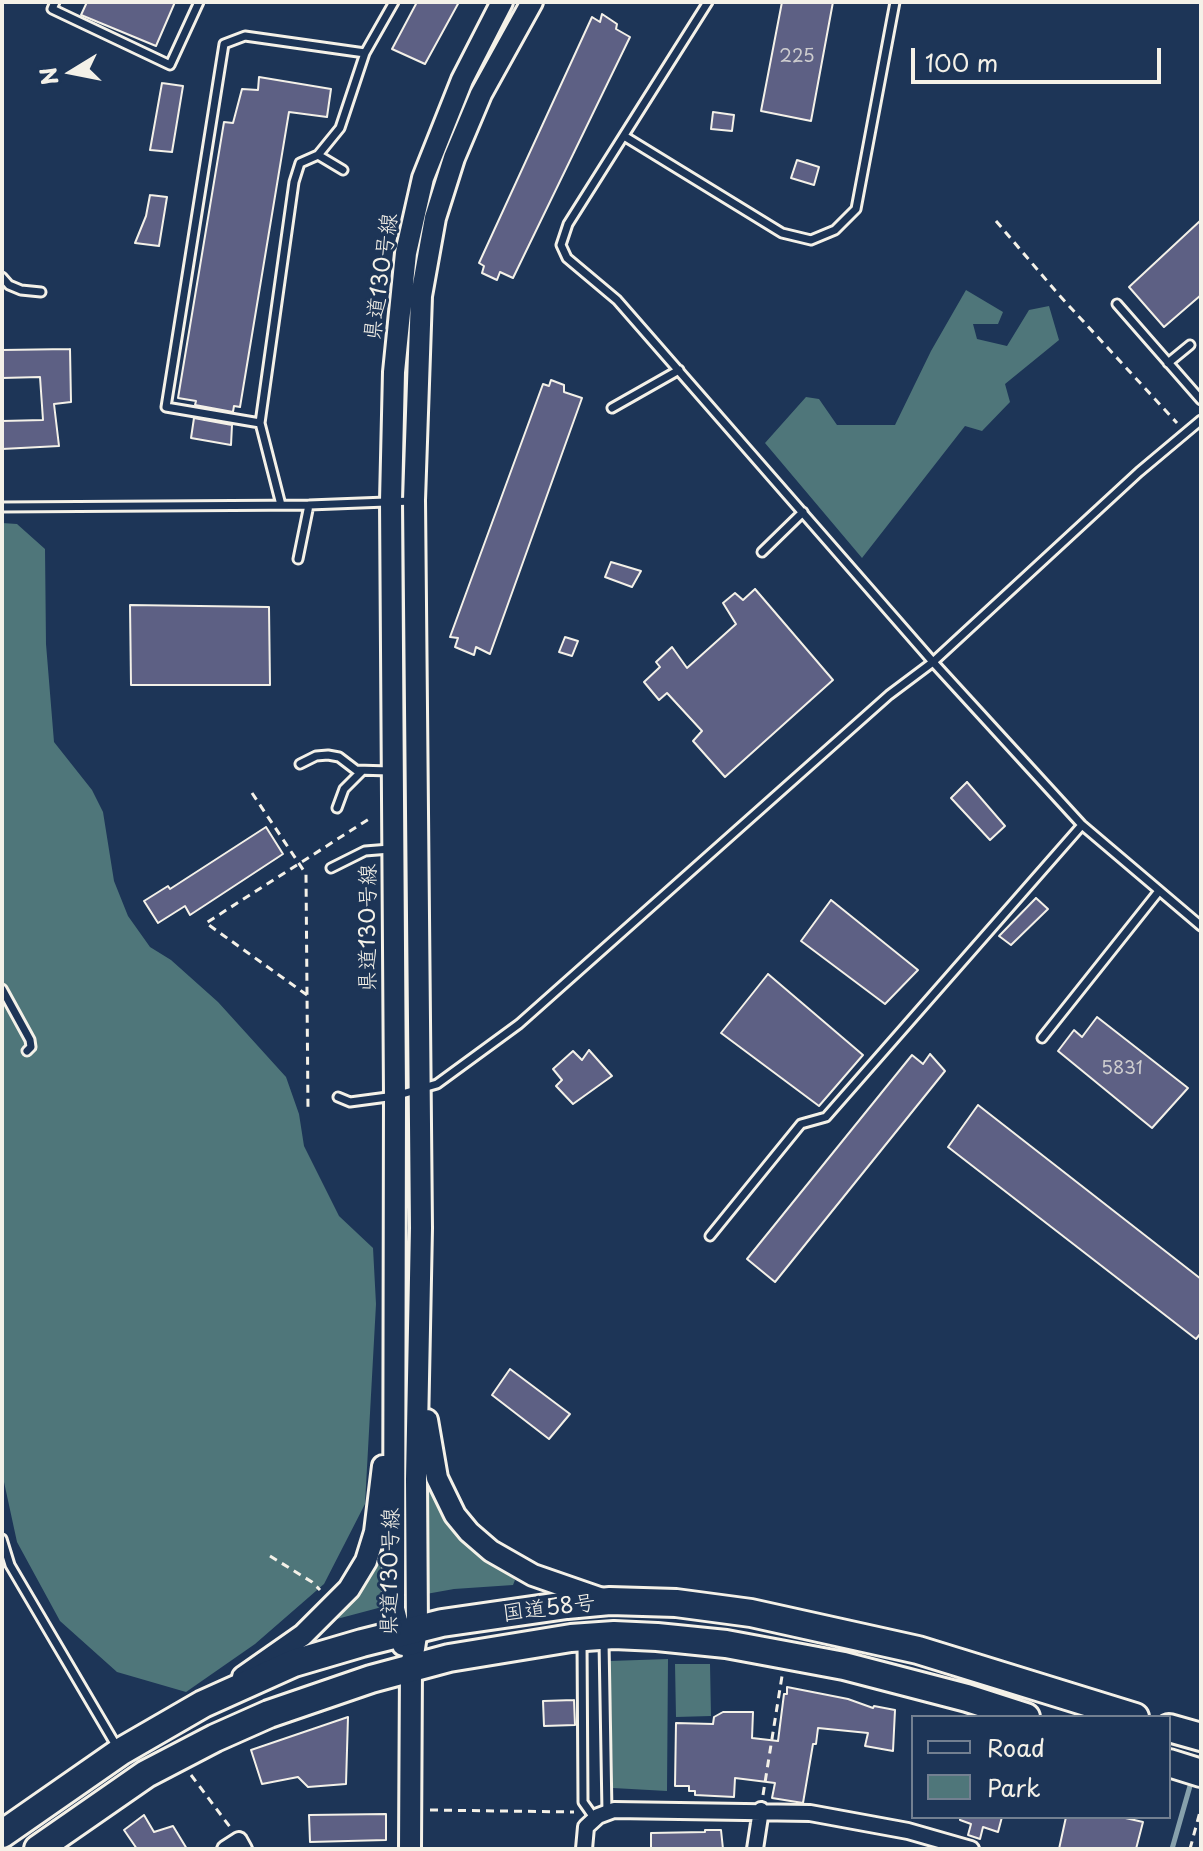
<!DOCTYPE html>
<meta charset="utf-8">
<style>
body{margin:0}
#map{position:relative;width:1203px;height:1851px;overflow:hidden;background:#1d3557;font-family:"Playpen Sans",sans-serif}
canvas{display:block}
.frame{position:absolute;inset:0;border:4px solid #f4f1e8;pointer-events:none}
.legend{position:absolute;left:911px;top:1715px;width:260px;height:104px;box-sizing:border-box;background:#1d3557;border:2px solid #738091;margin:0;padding:10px 14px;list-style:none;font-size:24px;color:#f4f1e8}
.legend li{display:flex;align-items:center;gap:16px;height:40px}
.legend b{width:40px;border:2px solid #738091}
.north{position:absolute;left:32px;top:32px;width:80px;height:80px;-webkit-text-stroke:6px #1d3557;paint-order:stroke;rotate:260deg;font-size:22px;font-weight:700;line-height:32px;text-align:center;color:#f4f1e8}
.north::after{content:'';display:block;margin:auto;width:28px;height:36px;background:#f4f1e8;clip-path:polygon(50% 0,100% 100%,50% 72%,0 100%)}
.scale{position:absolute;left:911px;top:48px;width:250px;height:36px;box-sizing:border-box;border:4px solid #f4f1e8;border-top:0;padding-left:10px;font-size:24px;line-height:28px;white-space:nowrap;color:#f4f1e8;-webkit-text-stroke:6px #1d3557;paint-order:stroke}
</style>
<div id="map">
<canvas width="1203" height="1851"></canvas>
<div class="frame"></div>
<ul class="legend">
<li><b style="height:10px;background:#1d3557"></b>Road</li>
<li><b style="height:22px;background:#4f767a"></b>Park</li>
</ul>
<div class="north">N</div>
<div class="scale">100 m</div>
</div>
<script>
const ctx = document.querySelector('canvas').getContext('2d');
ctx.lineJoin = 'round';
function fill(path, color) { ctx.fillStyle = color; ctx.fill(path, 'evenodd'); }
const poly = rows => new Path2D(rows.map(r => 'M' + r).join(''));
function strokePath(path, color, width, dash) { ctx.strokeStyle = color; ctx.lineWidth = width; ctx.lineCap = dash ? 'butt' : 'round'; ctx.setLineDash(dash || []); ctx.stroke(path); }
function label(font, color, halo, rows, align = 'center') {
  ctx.font = font + ' "Playpen Sans","Klee One",sans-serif'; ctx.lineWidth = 6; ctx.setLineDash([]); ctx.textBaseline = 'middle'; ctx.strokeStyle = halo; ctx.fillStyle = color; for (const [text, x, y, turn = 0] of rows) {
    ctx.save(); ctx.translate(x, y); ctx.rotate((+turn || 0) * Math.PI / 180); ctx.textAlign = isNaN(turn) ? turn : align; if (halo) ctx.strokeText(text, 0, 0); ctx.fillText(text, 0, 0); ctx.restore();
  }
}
fill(poly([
 [966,290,1003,312,998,324,973,324,977,339,1007,346,1029,310,1049,306,1059,340,1005,384,1010,402,982,431,965,426,862,558,765,443,806,397,819,399,837,425,895,425,931,351],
 [2,523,17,524,45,549,46,644,54,742,92,790,103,812,114,881,128,916,150,947,171,960,218,1002,286,1077,299,1114,304,1146,339,1216,373,1248,376,1304,365,1504,324,1584,255,1644,186,1692,117,1672,60,1621,17,1542,4,1482,2,1312],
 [425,1473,429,1473,484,1557,505,1571,515,1580,513,1585,454,1589,426,1594],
 [382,1537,382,1607,333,1620,353,1595],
 [668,1659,667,1791,613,1788,610,1661],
 [675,1664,710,1664,711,1716,676,1717]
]), '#4f767a');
strokePath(poly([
 [1172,1849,1192,1779]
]), '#87a1ac', 5);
const building = poly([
 [87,2,175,2,156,46,81,15,87,2],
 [417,2,459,2,425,64,392,49,417,2],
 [782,2,833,2,811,121,761,111,782,2],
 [602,14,617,24,616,29,630,37,513,278,500,272,497,280,482,273,484,266,479,263,592,17,600,22,602,14],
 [259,77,331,89,327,117,289,112,240,407,234,406,233,412,195,405,196,401,178,398,224,122,233,123,242,89,258,90,259,77],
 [162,83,183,86,172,152,150,150,162,83],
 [713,112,734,115,732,131,711,129,713,112],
 [797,160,819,167,814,185,791,178,797,160],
 [150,195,167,197,159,246,135,243,146,216,150,195],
 [1201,220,1201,295,1164,327,1129,287,1201,220],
 [70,349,71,402,54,404,59,446,2,449,2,421,43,420,40,377,2,378,2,350,70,349],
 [551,380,564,385,564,392,582,398,490,654,476,647,474,655,455,647,458,638,450,637,543,384,549,386,551,380],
 [194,418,232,425,231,445,191,438,194,418],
 [611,562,641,571,632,587,605,577,611,562],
 [755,589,833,680,725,777,693,741,702,731,667,693,659,700,644,682,660,667,656,662,672,647,687,668,736,624,723,603,735,593,743,600,755,589],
 [130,605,269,607,270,685,131,685,130,605],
 [565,637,578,641,572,656,559,652,565,637],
 [967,782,1005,826,990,840,951,798,967,782],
 [266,827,283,854,190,915,185,906,158,923,144,901,168,886,170,889,266,827],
 [1036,898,1048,909,1011,945,999,936,1036,898],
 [831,900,918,970,885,1004,801,941,831,900],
 [768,974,863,1055,819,1106,721,1033,768,974],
 [1097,1017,1188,1088,1152,1128,1058,1051,1074,1030,1082,1037,1097,1017],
 [589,1050,612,1076,573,1104,556,1086,562,1080,553,1069,573,1051,582,1060,589,1050],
 [930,1054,945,1071,775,1282,747,1259,912,1055,923,1064,930,1054],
 [978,1105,1201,1279,1201,1333,1196,1339,948,1147,978,1105],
 [510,1369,570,1414,549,1439,492,1395,510,1369],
 [787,1687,848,1699,873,1708,874,1706,895,1710,893,1751,865,1746,868,1733,818,1728,816,1744,813,1744,803,1803,772,1798,775,1783,735,1778,734,1797,695,1795,695,1791,689,1791,689,1786,675,1786,676,1723,713,1724,714,1717,723,1712,753,1712,752,1738,778,1741,784,1694,787,1694,787,1687],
 [574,1700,575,1725,544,1726,543,1701,574,1700],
 [348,1717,346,1784,308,1787,298,1777,262,1784,251,1750,348,1717],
 [386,1814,386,1840,310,1842,309,1815,386,1814],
 [144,1815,154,1832,173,1826,187,1849,137,1849,124,1830,144,1815],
 [960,1817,1002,1817,998,1832,983,1827,980,1839,968,1835,971,1824,960,1820,960,1817],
 [1066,1817,1121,1817,1143,1822,1136,1849,1059,1849,1066,1817],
 [705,1830,721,1830,723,1849,651,1849,651,1833,705,1832,705,1830]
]);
fill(building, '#5d6084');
strokePath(building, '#f4f1e8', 2);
const lane = poly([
 [55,2,52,9,170,65,199,2],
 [708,2,568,224,561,245,567,258,617,300,933,662,1082,825,1201,926],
 [624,136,782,233,811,240,835,230,856,209,895,2],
 [318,155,340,128,365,53,394,2],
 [2,277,9,285,21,290,41,292],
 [1117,304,1201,400],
 [1168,363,1190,345],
 [612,408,679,370],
 [260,423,166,407,224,44,245,36,365,53],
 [281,505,260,423,294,182,300,163,318,155,343,170],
 [2,507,309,505,412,501],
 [762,552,803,512],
 [298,559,309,505],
 [300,764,316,756,328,755,339,757,356,770,390,771],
 [337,808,344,789,362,771],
 [331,868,365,851,390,849],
 [2,989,30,1040,31,1047,27,1051],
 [1042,1038,1159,891],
 [338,1097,350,1102,395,1096,437,1084,519,1024,889,695,933,662,1139,472,1201,420],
 [710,1236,801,1124,826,1117,1082,825],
 [2,1539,10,1565,117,1747],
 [582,1641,583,1802,595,1819],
 [604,1642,607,1812]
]);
const street = poly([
 [225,1849,239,1840,244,1849],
 [584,1849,586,1827,598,1816,614,1810,810,1813,908,1831,971,1849],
 [755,1849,761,1810]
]);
const secondary = poly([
 [427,1420,437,1478,455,1515,469,1532,491,1551,533,1575,605,1600],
 [403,1645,394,1609,395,1096,391,501,394,372,406,253,423,178,462,80,502,2],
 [243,1677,303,1635,349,1589,366,1561,375,1532,383,1466],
 [410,1849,411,1668,417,1629,416,1479,421,1228,414,500,421,296,435,218,454,158,481,94,532,2]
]);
const highway = poly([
 [1169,1728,1201,1737],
 [1169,1763,1201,1773],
 [2,1834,120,1752,203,1704,294,1663,362,1643,442,1623,567,1605,610,1601,676,1603,751,1613,918,1650,1135,1717],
 [38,1849,146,1774,215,1738,269,1714,371,1679,449,1658,571,1638,614,1635,657,1637,726,1644,844,1666,967,1698,1026,1717]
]);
strokePath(lane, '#f4f1e8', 13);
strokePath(street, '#f4f1e8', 20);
strokePath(secondary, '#f4f1e8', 26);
strokePath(highway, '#f4f1e8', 32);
strokePath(poly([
 [996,221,1059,295,1177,423],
 [252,793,306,874,308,1110],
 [307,995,206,923,369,819],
 [270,1556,312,1582,320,1590],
 [191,1775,230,1827],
 [763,1795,782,1676],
 [430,1810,574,1812],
 [1190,1849,1201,1808]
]), '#f4f1e8', 3, [8, 6]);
strokePath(lane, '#1d3557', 7);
strokePath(street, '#1d3557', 14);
strokePath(secondary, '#1d3557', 20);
strokePath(highway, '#1d3557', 26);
label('18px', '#cecdcf', null, [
 ["225",797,57],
 ["5831",1122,1069]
]);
label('22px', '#f4f1e8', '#1d3557', [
 ["県道130号線",382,277,-82],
 ["県道130号線",369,928,-90],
 ["県道130号線",391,1572,-89],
 ["国道58号",549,1609,-7]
]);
</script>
